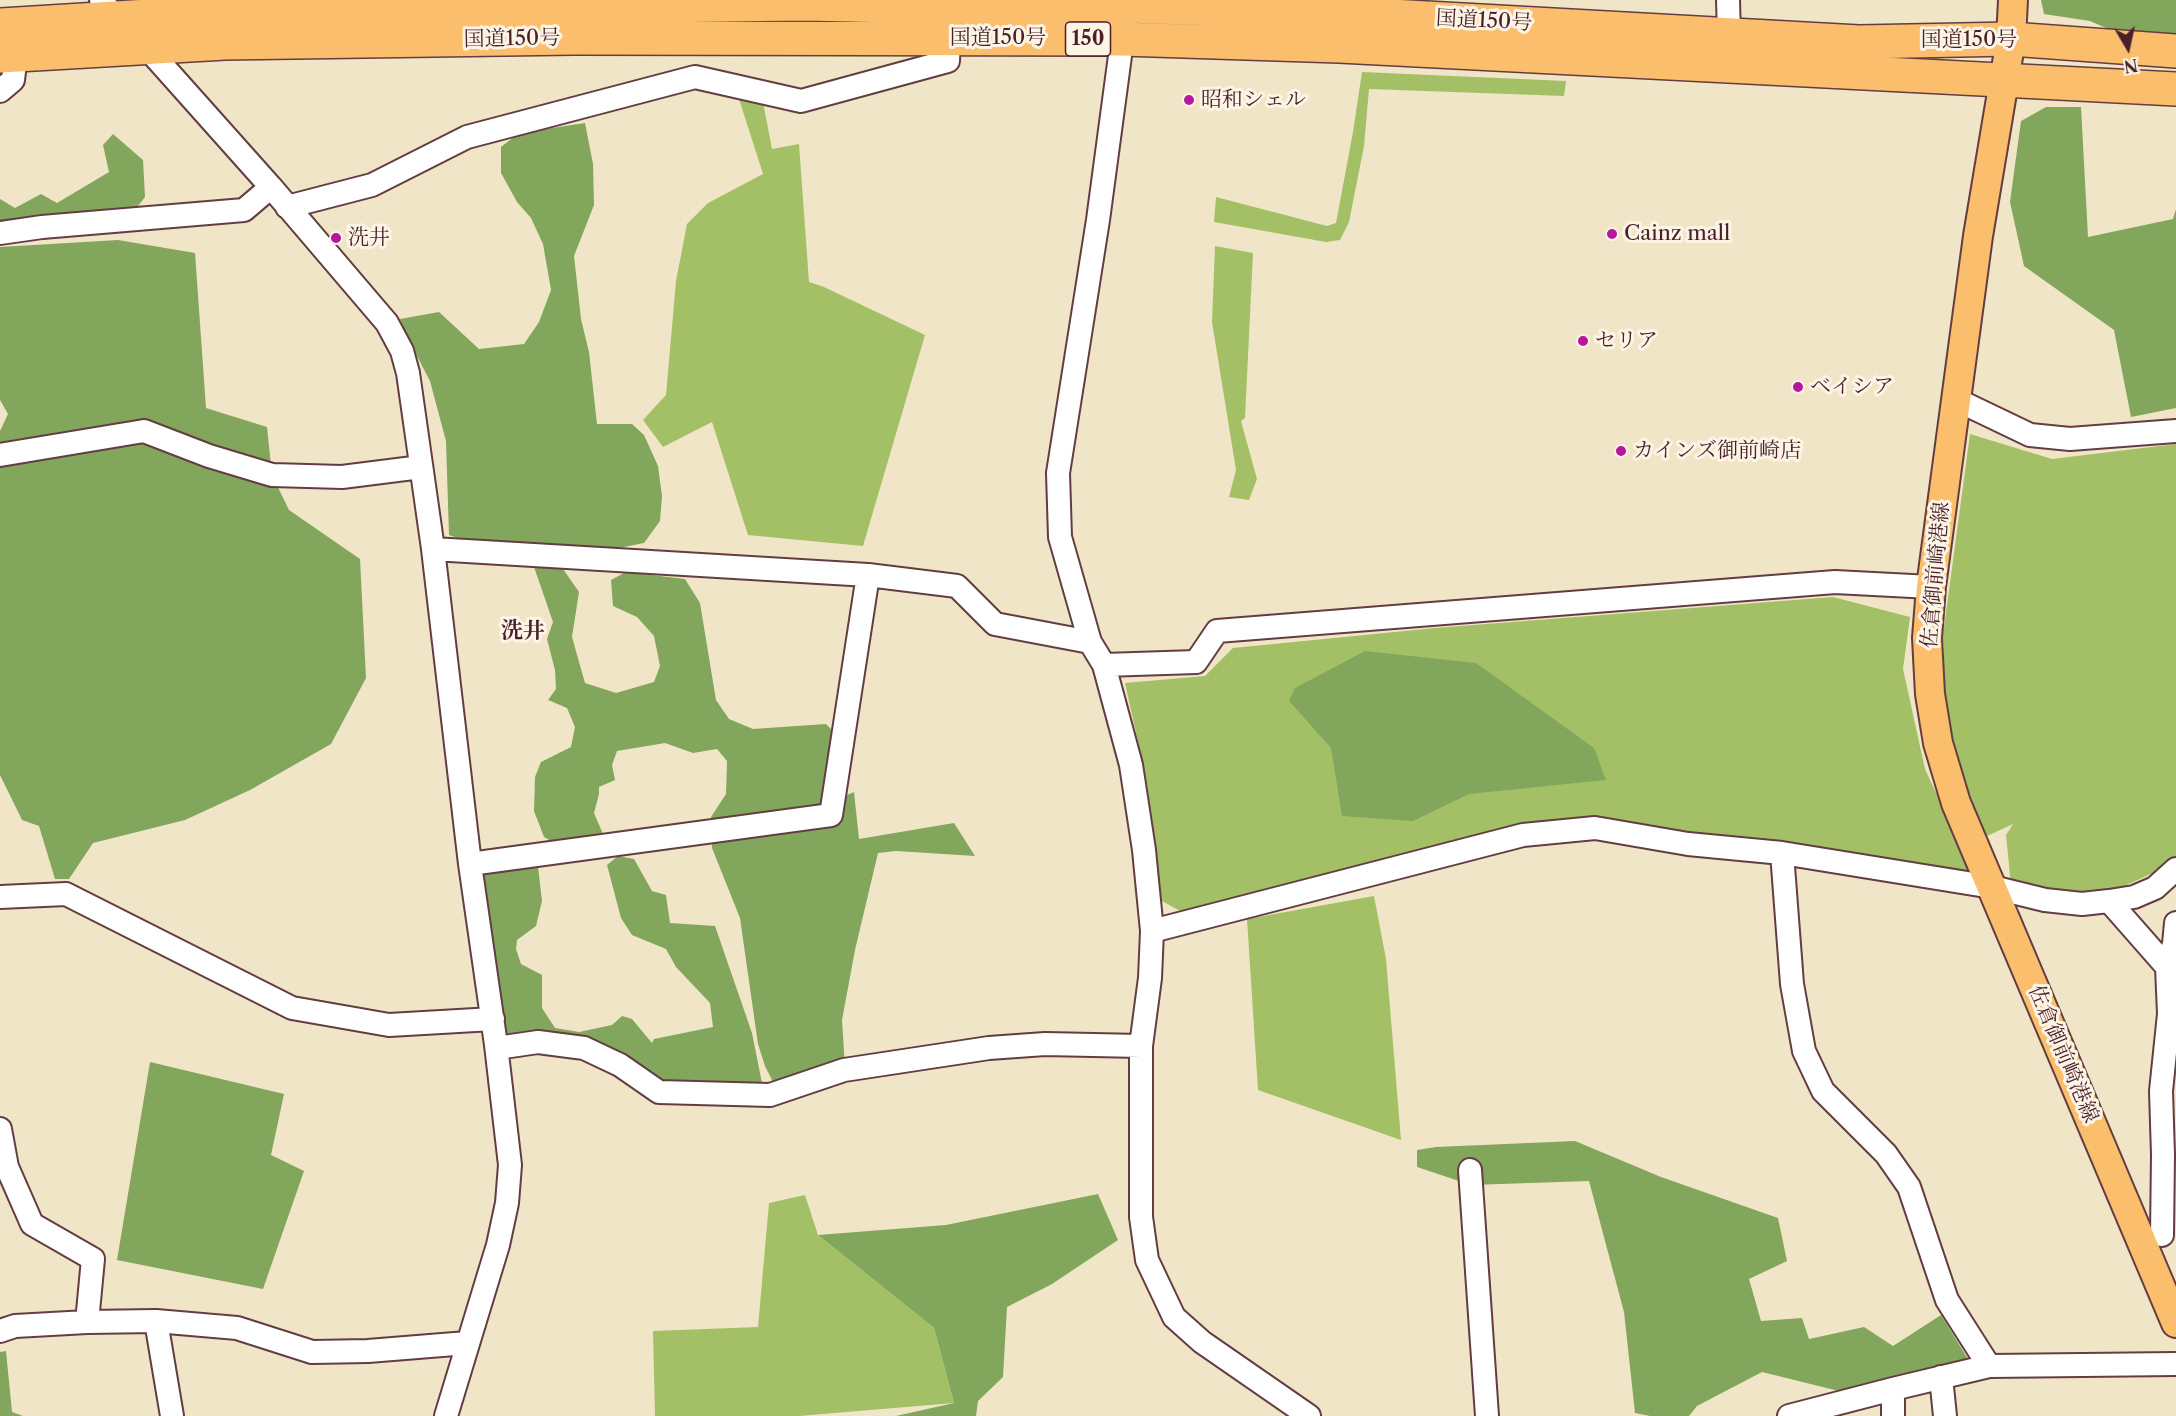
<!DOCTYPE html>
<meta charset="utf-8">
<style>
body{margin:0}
#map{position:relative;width:2176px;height:1416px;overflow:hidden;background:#f1e5c7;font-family:"Libre Caslon Text",serif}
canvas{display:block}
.north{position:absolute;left:2098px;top:18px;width:60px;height:60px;-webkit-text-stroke:4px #fcf5e5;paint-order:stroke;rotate:171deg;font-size:16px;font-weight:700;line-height:24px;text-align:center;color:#4a1f2b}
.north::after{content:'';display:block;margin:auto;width:21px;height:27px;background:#4a1f2b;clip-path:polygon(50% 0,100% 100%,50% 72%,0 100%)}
</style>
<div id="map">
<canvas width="2176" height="1416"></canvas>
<div class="north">N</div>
</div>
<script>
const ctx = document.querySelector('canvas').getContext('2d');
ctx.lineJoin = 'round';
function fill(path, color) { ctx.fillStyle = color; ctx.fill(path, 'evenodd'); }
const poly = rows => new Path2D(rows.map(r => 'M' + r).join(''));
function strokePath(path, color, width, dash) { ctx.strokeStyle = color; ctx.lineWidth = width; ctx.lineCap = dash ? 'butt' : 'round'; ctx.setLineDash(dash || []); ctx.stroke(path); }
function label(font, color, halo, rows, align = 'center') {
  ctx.font = font + ' "Libre Caslon Text","Noto Serif JP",serif'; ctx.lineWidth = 6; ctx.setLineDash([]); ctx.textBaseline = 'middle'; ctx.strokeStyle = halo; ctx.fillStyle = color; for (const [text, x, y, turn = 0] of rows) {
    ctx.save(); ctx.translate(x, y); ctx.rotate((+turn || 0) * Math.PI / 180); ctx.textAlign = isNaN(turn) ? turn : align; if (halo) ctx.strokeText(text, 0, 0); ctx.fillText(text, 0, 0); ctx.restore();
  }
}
fill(poly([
 [1362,72,1566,81,1564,96,1369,89,1364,146,1349,222,1340,240,1326,242,1214,222,1216,197,1327,226,1336,223,1353,132],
 [739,99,763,102,772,149,799,144,809,282,824,287,925,335,863,546,748,535,712,422,663,447,643,420,666,395,676,281,687,224,708,203,763,174],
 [1215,246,1253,253,1245,418,1241,421,1257,479,1249,500,1229,497,1236,470,1212,322],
 [1970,434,2052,459,2176,444,2176,856,2168,866,2107,894,2011,885,2006,835,2013,824,1985,837,1965,795,1946,735,1943,635],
 [1833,597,1910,617,1903,669,1925,769,1972,871,1590,819,1182,912,1160,900,1144,769,1125,683,1205,676,1233,648,1435,628],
 [1374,896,1386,959,1401,1140,1258,1090,1247,919],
 [805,1195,818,1235,934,1328,954,1403,799,1416,655,1416,653,1331,758,1327,769,1203]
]), '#a3c067');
fill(poly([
 [2041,0,2176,0,2176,40,2157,50,2090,21,2044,14],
 [2046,107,2081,107,2088,237,2173,219,2176,209,2176,408,2131,417,2114,330,2024,266,2010,202,2021,121],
 [585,123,593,164,594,205,574,256,581,319,589,352,597,424,632,424,644,435,658,466,662,496,660,521,644,543,594,553,463,540,449,535,446,441,430,381,407,337,400,319,439,312,479,349,524,344,539,322,551,290,543,244,531,218,517,202,501,173,501,147,519,133],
 [113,134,143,160,145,197,138,206,113,211,0,226,0,199,15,208,41,194,57,203,109,172,103,145],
 [118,240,195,253,206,408,267,427,272,475,289,510,360,559,366,678,331,744,250,790,185,820,93,843,69,879,55,879,39,826,22,820,0,775,0,431,8,414,0,400,0,247],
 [534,567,563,569,579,592,572,637,585,683,616,693,654,682,660,666,654,636,637,617,613,606,611,580,626,572,685,579,700,603,716,700,729,719,753,729,826,724,835,733,838,799,854,792,859,839,954,823,975,856,896,851,878,853,855,950,842,1020,845,1067,775,1086,765,1066,758,1044,740,918,712,848,711,831,716,827,711,817,726,794,727,761,717,749,693,753,665,743,617,751,612,765,615,780,599,787,599,794,594,813,603,834,592,842,558,845,544,837,534,811,535,777,541,762,571,747,575,727,567,708,548,700,556,689,555,670,547,639,553,622],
 [1365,651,1476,663,1594,748,1606,780,1469,794,1413,821,1342,816,1331,748,1289,701,1295,688],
 [513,853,538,867,542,901,536,926,517,940,516,949,521,964,542,975,542,1008,555,1028,579,1032,612,1025,622,1016,632,1019,652,1043,654,1039,713,1027,710,1003,676,967,666,949,632,935,621,918,607,865,618,856,634,859,652,891,666,895,670,923,715,926,752,1033,762,1083,751,1088,674,1093,584,1048,496,1045,468,868],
 [150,1062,284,1094,271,1155,304,1171,263,1289,117,1260],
 [1575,1141,1661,1177,1778,1218,1787,1261,1749,1279,1761,1321,1802,1318,1809,1339,1864,1327,1893,1346,1941,1315,1971,1364,1855,1395,1762,1372,1697,1406,1689,1416,1650,1416,1635,1413,1624,1312,1589,1181,1471,1185,1417,1167,1417,1150,1436,1147],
 [1098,1194,1118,1240,1052,1284,1007,1307,1003,1377,978,1401,976,1416,896,1416,954,1403,934,1328,818,1235,946,1225],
 [6,1351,12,1412,23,1416,0,1416,0,1352]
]), '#82a65c');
const minor = poly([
 [101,0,115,17,147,48,271,187,387,323,402,351,408,373,433,549,470,864,496,1045,510,1165,507,1203,498,1245,446,1416],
 [1728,0,1729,34],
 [1124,26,1098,220,1058,473,1060,537,1090,642,1104,665,1131,765,1144,850,1152,931,1150,978,1141,1046,1141,1217,1147,1260,1174,1317,1202,1342,1309,1416],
 [0,91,13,80,16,55],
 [287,207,372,185,467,137,695,77,801,101,948,61,949,38],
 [0,233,42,227,244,210,271,187],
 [1957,400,2030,435,2070,439,2176,431],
 [0,455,144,431,209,456,272,475,342,477,421,467],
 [433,549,868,575,957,586,995,624,1090,642],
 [1104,665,1196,662,1217,631,1835,582,1931,587],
 [1782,853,1792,984,1804,1051,1823,1091,1886,1154,1909,1187,1947,1300,1989,1366],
 [470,864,831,815,868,575],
 [0,897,66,894,292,1008,389,1025,493,1019],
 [2109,901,2134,897,2155,888,2176,869],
 [1152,931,1523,835,1595,828,1688,844,1782,853,1992,887,2045,900,2082,904,2109,901,2167,967],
 [497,1048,538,1042,584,1048,620,1065,659,1092,770,1095,844,1070,989,1048,1045,1044,1141,1046],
 [0,1129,7,1167,32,1224,93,1259,87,1322],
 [1470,1170,1487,1416],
 [2162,1235,2163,1155,2161,1091,2169,1014,2167,967,2174,944,2176,923],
 [156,1321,172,1416],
 [0,1331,15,1326,87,1322,156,1321,237,1328,312,1352,368,1351,467,1343],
 [1941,1377,1945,1416],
 [1893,1389,1893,1416],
 [1789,1416,1893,1389,1989,1366,2176,1364]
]);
const major = poly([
 [2013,0,2011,39,1978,236,1931,587,1927,638,1930,694,1938,743,1956,803,2176,1323]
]);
const highway = poly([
 [0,25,247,10,806,4,980,8,1127,6,1337,13,1859,42,2011,39,2176,51],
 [0,56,225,43,574,38,1122,39,1339,46,2176,89]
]);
strokePath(minor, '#633d42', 26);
strokePath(major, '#633d42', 32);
strokePath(highway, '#633d42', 36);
strokePath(minor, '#fff', 22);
strokePath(major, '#fabe6d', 28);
strokePath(highway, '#fabe6d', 33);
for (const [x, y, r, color] of [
 [1189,100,6,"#b5179e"],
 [1612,234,6,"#b5179e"],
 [336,238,6,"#b5179e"],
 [1583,341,6,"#b5179e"],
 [1798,387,6,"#b5179e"],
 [1621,451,6,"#b5179e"]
]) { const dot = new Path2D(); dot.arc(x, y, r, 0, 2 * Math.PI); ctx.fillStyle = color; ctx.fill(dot); strokePath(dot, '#fcf5e5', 2); }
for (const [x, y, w] of [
 [1088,39,45]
]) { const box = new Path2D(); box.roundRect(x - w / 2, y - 17, w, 34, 4.5); ctx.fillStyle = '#fcf5e5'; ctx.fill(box); strokePath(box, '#4a1f2b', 1.5); }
label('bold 20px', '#4a1f2b', null, [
 ["150",1088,39]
]);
label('21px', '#4a1f2b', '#fcf5e5', [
 ["国道150号",1484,21,3],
 ["国道150号",998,38],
 ["国道150号",512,39,-1],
 ["国道150号",1969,40],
 ["佐倉御前崎港線",1936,575,-85],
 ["佐倉御前崎港線",2063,1054,67]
]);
label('21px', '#4a1f2b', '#fcf5e5', [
 ["昭和シェル",1201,100],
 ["Cainz mall",1624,234],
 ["洗井",348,238],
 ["セリア",1595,341],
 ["ベイシア",1810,387],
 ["カインズ御前崎店",1633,451]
], 'left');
label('bold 22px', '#4a1f2b', '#fcf5e5', [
 ["洗井",523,632]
]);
</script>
